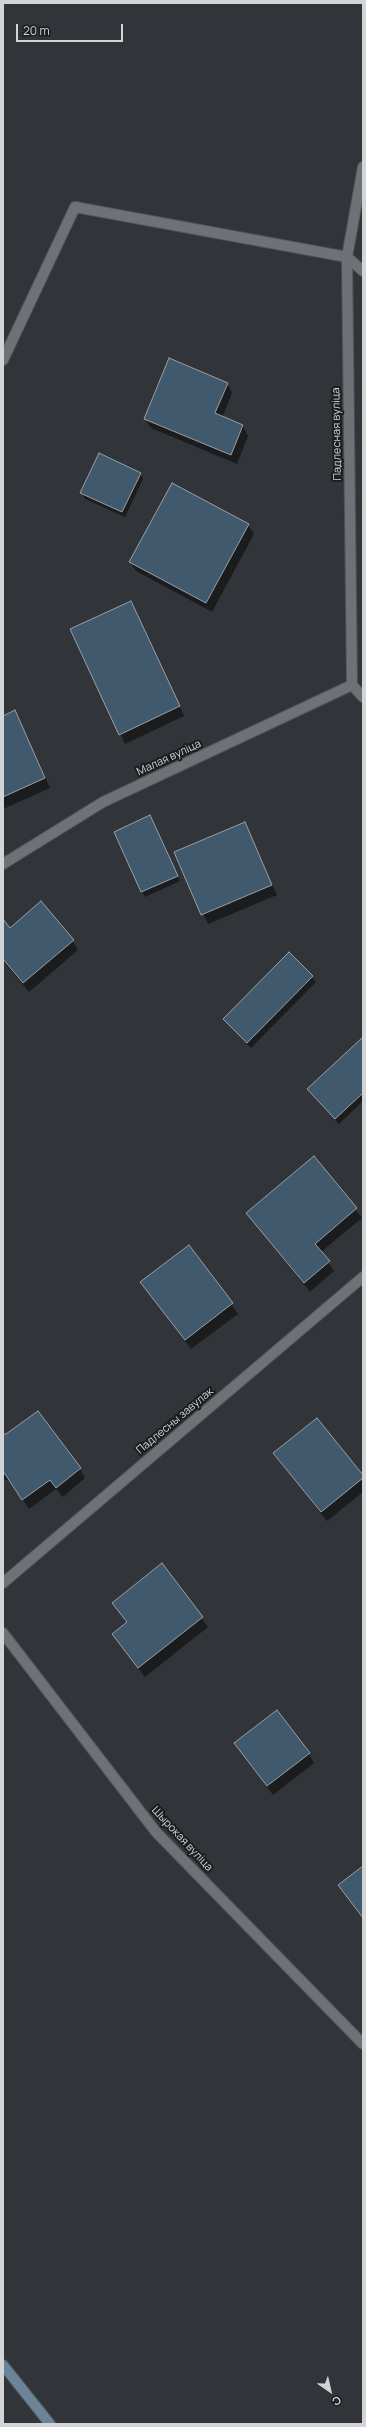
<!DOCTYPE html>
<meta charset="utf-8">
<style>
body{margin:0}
#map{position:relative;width:366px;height:2427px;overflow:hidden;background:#313539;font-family:Manrope,sans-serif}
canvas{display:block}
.frame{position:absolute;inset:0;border:4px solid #d2d4d6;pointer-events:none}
.north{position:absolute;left:310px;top:2371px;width:40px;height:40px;-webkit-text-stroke:3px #1b1d1e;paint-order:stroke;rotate:146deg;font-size:11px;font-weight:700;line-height:16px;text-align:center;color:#d2d4d6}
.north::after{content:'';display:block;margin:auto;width:14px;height:18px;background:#d2d4d6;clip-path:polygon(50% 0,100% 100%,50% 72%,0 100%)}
.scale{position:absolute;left:16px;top:24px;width:107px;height:18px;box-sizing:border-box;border:2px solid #d2d4d6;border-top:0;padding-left:5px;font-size:12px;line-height:14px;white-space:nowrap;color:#d2d4d6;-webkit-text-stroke:3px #1b1d1e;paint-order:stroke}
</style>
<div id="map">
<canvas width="366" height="2427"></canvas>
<div class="frame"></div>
<div class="north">С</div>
<div class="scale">20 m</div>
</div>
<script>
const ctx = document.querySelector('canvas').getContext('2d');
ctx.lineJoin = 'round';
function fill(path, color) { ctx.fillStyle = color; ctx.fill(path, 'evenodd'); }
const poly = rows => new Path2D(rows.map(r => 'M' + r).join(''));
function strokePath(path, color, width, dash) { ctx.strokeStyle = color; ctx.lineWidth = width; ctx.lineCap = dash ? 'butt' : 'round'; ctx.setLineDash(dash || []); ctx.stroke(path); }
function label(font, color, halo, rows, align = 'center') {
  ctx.font = font + ' Manrope,sans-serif'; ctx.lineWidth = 4; ctx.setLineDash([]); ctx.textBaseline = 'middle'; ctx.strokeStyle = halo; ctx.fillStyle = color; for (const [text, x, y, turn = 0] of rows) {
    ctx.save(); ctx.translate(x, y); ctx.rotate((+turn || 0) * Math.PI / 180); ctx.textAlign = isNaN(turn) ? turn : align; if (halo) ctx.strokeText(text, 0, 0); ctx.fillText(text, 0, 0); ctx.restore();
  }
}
fill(poly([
 [227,383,232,393,222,418,243,426,248,436,237,464,151,428,145,419],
 [140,473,143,479,125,517,85,499,82,493],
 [248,525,254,534,212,612,136,571,130,562],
 [130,602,184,716,125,744,71,629],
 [15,712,50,788,3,809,3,717],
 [152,822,180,881,145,897,115,833],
 [245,824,277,895,208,924,176,853],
 [3,920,10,929,73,941,78,950,29,992,3,961],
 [289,953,316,982,251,1048,224,1019],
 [363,1038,363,1101,339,1124,308,1089],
 [314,1158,362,1218,321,1252,334,1271,310,1292,247,1213],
 [189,1247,238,1314,191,1349,142,1282],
 [3,1435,80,1469,85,1478,63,1497,56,1489,29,1509,9,1481,3,1479],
 [274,1454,363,1477,363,1492,327,1521],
 [162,1565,208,1627,145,1677,113,1634,127,1623,113,1603],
 [235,1744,309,1754,314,1763,273,1795],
 [363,1867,363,1919,339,1885]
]), '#0007');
const building = poly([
 [169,358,228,383,215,413,243,425,231,455,144,419,169,358],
 [99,453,141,473,122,512,80,493,99,453],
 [172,483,249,524,206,603,129,562,172,483],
 [131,601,180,706,119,735,70,629,131,601],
 [15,710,45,778,3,797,3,716,15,710],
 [150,815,178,876,141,892,114,832,150,815],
 [245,822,272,885,201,915,174,852,245,822],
 [41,901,74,940,23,983,3,959,3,919,10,928,41,901],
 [289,952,313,976,247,1043,223,1019,289,952],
 [363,1037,363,1093,335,1119,307,1089,363,1037],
 [314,1156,357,1208,315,1244,330,1261,304,1283,246,1213,314,1156],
 [189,1245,233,1303,185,1340,140,1282,189,1245],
 [38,1411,81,1468,56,1488,50,1480,22,1500,3,1471,3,1434,6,1434,38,1411],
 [317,1418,363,1475,363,1478,321,1512,273,1453,317,1418],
 [162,1563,203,1617,138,1668,112,1634,127,1622,112,1603,162,1563],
 [277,1710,310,1753,267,1786,234,1743,277,1710],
 [363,1866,363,1918,338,1885,363,1866]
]);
fill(building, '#41596c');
strokePath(building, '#9b9fa3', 1);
const street = poly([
 [363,167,347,257,352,685,363,697],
 [3,360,75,207,347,257,363,271],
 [3,864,103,802,352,685],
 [3,1583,363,1277],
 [3,1633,156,1832,363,2044]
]);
const secondary = poly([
 [3,2365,50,2424]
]);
strokePath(street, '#505457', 12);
strokePath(secondary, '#505457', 12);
strokePath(street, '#6e7276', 10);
strokePath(secondary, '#6b8498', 10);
label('11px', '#d2d4d6', '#1b1d1e', [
 ["Падлесная вуліца",337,434,-91],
 ["Малая вуліца",169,758,-25],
 ["Падлесны завулак",175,1421,-40],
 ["Шырокая вуліца",182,1839,47]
]);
</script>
